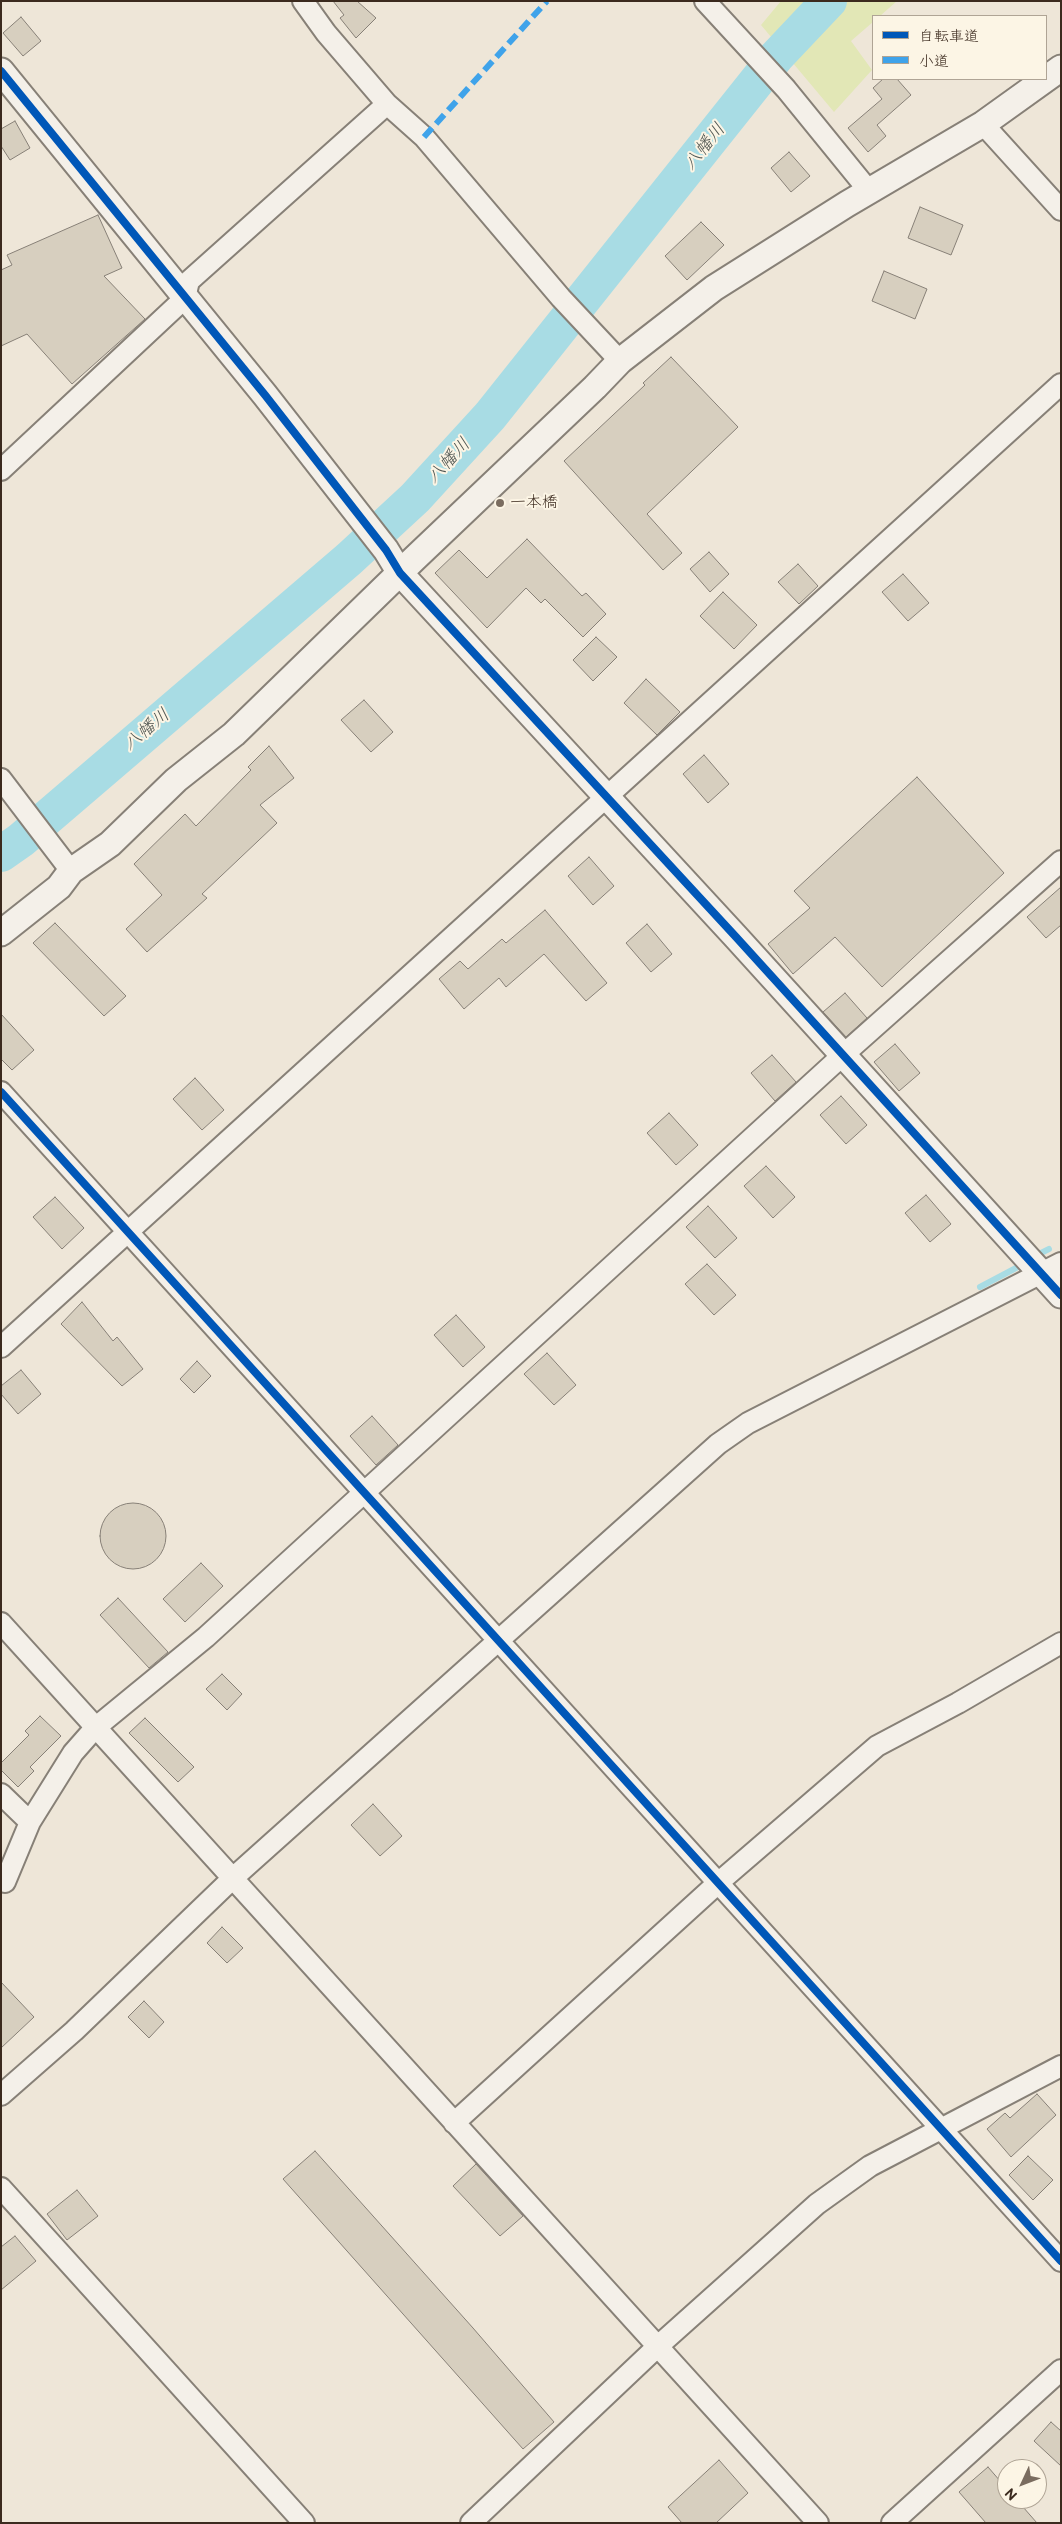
<!DOCTYPE html>
<meta charset="utf-8">
<style>
body{margin:0}
#map{position:relative;width:1062px;height:2524px;overflow:hidden;background:#eee6d8;font-family:"Balsamiq Sans","Klee One",sans-serif}
canvas{display:block}
.frame{position:absolute;inset:0;border:2px solid #3b2a1e;pointer-events:none}
.legend{position:absolute;left:872px;top:15px;width:175px;height:65px;box-sizing:border-box;background:#fcf5e5;border:1px solid #afa495;margin:0;padding:6px 9px;list-style:none;font-size:15px;color:#3b2a1e}
.legend li{display:flex;align-items:center;gap:10px;height:25px}
.legend b{width:25px;border:1px solid #afa495}
.north{position:absolute;left:997px;top:2459px;width:50px;height:50px;box-sizing:border-box;background:#fcf5e5;border:1px solid #afa495;border-radius:50%;rotate:227deg;font-size:14px;font-weight:700;line-height:20px;text-align:center;color:#3b2a1e}
.north::after{content:'';display:block;margin:auto;width:18px;height:22px;background:#7a6c5f;clip-path:polygon(50% 0,100% 100%,50% 72%,0 100%)}
</style>
<div id="map">
<canvas width="1062" height="2524"></canvas>
<div class="frame"></div>
<ul class="legend">
<li><b style="height:6px;background:#0057b8"></b>自転車道</li>
<li><b style="height:6px;background:#3fa3ea"></b>小道</li>
</ul>
<div class="north">N</div>
</div>
<script>
const ctx = document.querySelector('canvas').getContext('2d');
ctx.lineJoin = 'round';
function fill(path, color) { ctx.fillStyle = color; ctx.fill(path, 'evenodd'); }
const poly = rows => new Path2D(rows.map(r => 'M' + r).join(''));
function strokePath(path, color, width, dash) { ctx.strokeStyle = color; ctx.lineWidth = width; ctx.lineCap = dash ? 'butt' : 'round'; ctx.setLineDash(dash || []); ctx.stroke(path); }
function label(font, color, halo, rows, align = 'center') {
  ctx.font = font + ' "Balsamiq Sans","Klee One",sans-serif'; ctx.lineWidth = 4; ctx.setLineDash([]); ctx.textBaseline = 'middle'; ctx.strokeStyle = halo; ctx.fillStyle = color; for (const [text, x, y, turn = 0] of rows) {
    ctx.save(); ctx.translate(x, y); ctx.rotate((+turn || 0) * Math.PI / 180); ctx.textAlign = isNaN(turn) ? turn : align; if (halo) ctx.strokeText(text, 0, 0); ctx.fillText(text, 0, 0); ctx.restore();
  }
}
fill(poly([
 [781,1,897,1,880,16,873,16,873,22,851,41,872,70,834,112,761,25]
]), '#e2e7b6');
strokePath(poly([
 [1039,1254,1049,1249],
 [980,1287,1016,1268]
]), '#a8dce4', 6);
strokePath(poly([
 [1,854,21,840,349,559,415,498,490,416,776,57,829,1]
]), '#a8dce4', 36);
const building = poly([
 [333,1,357,1,376,18,356,38,340,18,344,15,333,1],
 [21,17,41,41,23,56,3,33,21,17],
 [883,79,897,79,911,95,877,125,886,136,868,152,848,128,882,99,873,88,883,79],
 [15,121,30,148,10,160,1,146,1,129,15,121],
 [789,152,810,176,791,192,771,168,789,152],
 [920,207,963,225,951,255,908,238,920,207],
 [98,215,122,268,104,276,145,319,72,384,27,334,1,346,1,270,12,265,7,255,98,215],
 [701,222,724,245,687,280,665,256,701,222],
 [884,271,927,289,915,319,872,301,884,271],
 [671,357,738,427,647,514,682,553,663,570,564,461,645,385,643,383,671,357],
 [527,539,582,596,586,593,606,614,583,637,545,599,541,603,526,588,487,628,435,573,459,550,487,578,527,539],
 [709,552,729,574,710,592,690,569,709,552],
 [798,564,818,586,799,604,778,582,798,564],
 [903,574,929,603,908,621,882,592,903,574],
 [723,592,757,625,734,649,700,616,723,592],
 [596,637,617,657,593,681,573,660,596,637],
 [646,679,680,712,657,735,624,703,646,679],
 [364,700,393,732,371,752,341,720,364,700],
 [269,746,294,778,260,805,277,823,202,894,207,898,147,952,126,929,162,895,134,864,185,814,196,826,251,770,248,767,269,746],
 [704,755,729,784,708,803,683,774,704,755],
 [917,777,1004,873,882,987,835,937,793,974,768,944,810,908,794,891,917,777],
 [589,857,614,886,593,905,568,876,589,857],
 [1061,887,1061,925,1046,938,1027,917,1061,887],
 [545,910,607,983,586,1001,544,954,506,987,499,978,464,1009,439,979,460,961,468,969,502,939,506,943,545,910],
 [55,923,126,996,104,1016,33,943,55,923],
 [647,924,672,954,651,972,626,943,647,924],
 [845,993,867,1018,846,1037,823,1012,845,993],
 [1,1014,34,1050,12,1070,1,1059,1,1014],
 [895,1044,920,1073,899,1091,874,1062,895,1044],
 [772,1055,796,1082,775,1101,751,1073,772,1055],
 [195,1078,224,1110,202,1130,173,1099,195,1078],
 [841,1096,867,1125,846,1144,820,1115,841,1096],
 [669,1113,698,1145,676,1165,647,1133,669,1113],
 [766,1166,795,1197,773,1218,744,1186,766,1166],
 [926,1195,951,1224,930,1242,905,1213,926,1195],
 [55,1197,84,1228,62,1249,33,1217,55,1197],
 [708,1206,737,1238,715,1258,686,1227,708,1206],
 [707,1264,736,1295,714,1315,685,1284,707,1264],
 [82,1302,113,1341,117,1337,143,1369,122,1386,61,1324,82,1302],
 [456,1315,485,1347,463,1367,434,1335,456,1315],
 [547,1353,576,1385,554,1405,524,1374,547,1353],
 [197,1361,211,1376,194,1393,180,1379,197,1361],
 [21,1370,41,1394,18,1414,1,1394,1,1386,21,1370],
 [372,1416,398,1445,376,1465,350,1436,372,1416],
 '100 1536a33 33 0 1 1 66 0a33 33 0 1 1-66 0Z',
 [201,1563,223,1586,185,1622,163,1599,201,1563],
 [118,1598,168,1652,149,1668,100,1615,118,1598],
 [222,1674,242,1694,227,1710,206,1689,222,1674],
 [40,1716,61,1736,30,1767,34,1771,18,1787,1,1770,1,1763,29,1735,25,1731,40,1716],
 [145,1718,194,1767,178,1782,129,1733,145,1718],
 [373,1804,402,1836,380,1856,351,1825,373,1804],
 [222,1927,243,1948,227,1963,207,1943,222,1927],
 [1,1982,34,2017,1,2048,1,1982],
 [144,2001,164,2022,149,2038,128,2017,144,2001],
 [1037,2094,1056,2115,1011,2157,987,2129,1005,2113,1010,2118,1037,2094],
 [315,2151,473,2328,554,2422,523,2449,283,2179,315,2151],
 [1028,2156,1053,2180,1033,2200,1009,2175,1028,2156],
 [476,2164,523,2216,500,2236,453,2186,476,2164],
 [77,2190,98,2216,67,2240,47,2214,77,2190],
 [15,2236,36,2261,1,2290,1,2247,15,2236],
 [1051,2422,1061,2431,1061,2466,1034,2441,1051,2422],
 [719,2460,748,2493,716,2523,682,2523,668,2507,719,2460],
 [988,2467,1007,2489,1007,2499,1016,2499,1037,2523,986,2523,959,2492,988,2467]
]);
fill(building, '#d7cfbf');
strokePath(building, '#878077', 1);
const minor = poly([
 [303,1,326,33,387,104,424,137,561,298,620,361],
 [705,1,786,89,869,191],
 [983,124,1061,210],
 [1,470,185,298,189,281,387,104],
 [1,779,71,871],
 [1,1092,1061,2261],
 [1,1347,1061,384],
 [1,1623,818,2523],
 [1,1794,30,1822],
 [5,1882,30,1822,73,1753,95,1728,206,1637,843,1055,1061,861],
 [1,2095,74,2031,233,1878,718,1444,748,1423,1061,1263],
 [454,2123,718,1883,877,1746,958,1703,1061,1643],
 [1,2188,304,2523],
 [471,2523,657,2347,817,2204,870,2166,1061,2066],
 [892,2523,1061,2370]
]);
const tertiary = poly([
 [1,71,265,395,386,550,400,573,736,937,1061,1295],
 [1,933,59,887,71,871,110,844,176,780,234,734,414,559,595,387,620,361,714,288,847,204,983,124,1061,68]
]);
strokePath(minor, '#878077', 24);
strokePath(tertiary, '#878077', 29);
strokePath(minor, '#f4f0e9', 20);
strokePath(tertiary, '#f4f0e9', 25);
strokePath(poly([
 [424,137,547,1]
]), '#3fa3ea', 6, [12, 6]);
strokePath(poly([
 [1,71,265,395,386,550,400,573,736,937,1061,1295],
 [1,1092,1061,2261]
]), '#0057b8', 8);
for (const [x, y, r, color] of [
 [500,503,5,"#7a6c5f"]
]) { const dot = new Path2D(); dot.arc(x, y, r, 0, 2 * Math.PI); ctx.fillStyle = color; ctx.fill(dot); strokePath(dot, '#fcf5e5', 2); }
label('16px', '#3b2a1e', '#fcf5e5', [
 ["一本橋",510,503]
], 'left');
label('italic 18px', '#4f5551', '#fcf5e5', [
 ["八幡川",705,147,-51],
 ["八幡川",449,461,-47],
 ["八幡川",147,730,-40]
]);
</script>
